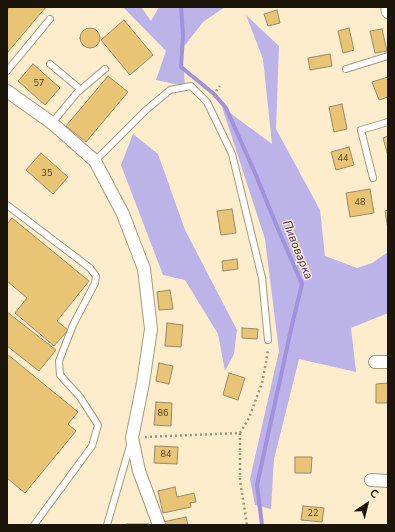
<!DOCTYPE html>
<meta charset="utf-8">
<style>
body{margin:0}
#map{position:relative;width:395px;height:532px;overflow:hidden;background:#fdedcd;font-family:"Nunito Sans",sans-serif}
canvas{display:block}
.frame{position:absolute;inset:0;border:8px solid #1b150a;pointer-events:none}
.north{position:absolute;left:347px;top:484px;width:40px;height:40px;-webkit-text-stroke:3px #fdedcd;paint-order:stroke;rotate:35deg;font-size:11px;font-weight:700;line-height:16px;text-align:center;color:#1b150a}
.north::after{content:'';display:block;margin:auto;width:14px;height:18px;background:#1b150a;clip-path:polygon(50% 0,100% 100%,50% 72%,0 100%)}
</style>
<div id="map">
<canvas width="395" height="532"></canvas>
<div class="frame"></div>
<div class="north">С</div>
</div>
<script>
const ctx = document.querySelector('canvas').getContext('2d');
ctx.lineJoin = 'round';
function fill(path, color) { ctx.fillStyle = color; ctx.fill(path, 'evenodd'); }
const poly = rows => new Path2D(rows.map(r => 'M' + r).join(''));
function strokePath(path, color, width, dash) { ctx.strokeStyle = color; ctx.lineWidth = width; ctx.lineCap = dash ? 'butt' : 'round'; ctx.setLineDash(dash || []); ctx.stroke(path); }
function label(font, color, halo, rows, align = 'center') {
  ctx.font = font + ' "Nunito Sans",sans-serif'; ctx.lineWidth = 3; ctx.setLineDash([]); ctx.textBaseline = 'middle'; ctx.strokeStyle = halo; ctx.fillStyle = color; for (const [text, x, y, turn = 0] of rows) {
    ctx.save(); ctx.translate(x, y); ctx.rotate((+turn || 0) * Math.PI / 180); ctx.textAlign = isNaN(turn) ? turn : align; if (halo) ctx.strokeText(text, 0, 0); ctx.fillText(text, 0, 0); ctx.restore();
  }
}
fill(poly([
 [123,7,141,7,151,21,159,7,225,7,203,22,182,49,185,86,156,80,166,51],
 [246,15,279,46,276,129,320,210,325,256,357,268,372,263,388,252,388,313,351,328,356,372,299,359,274,459,271,509,255,505,250,479,279,351,265,239,222,107,272,144,263,59],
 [133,134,158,154,185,230,237,330,234,354,225,371,218,334,185,280,163,275,121,165]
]), '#bcb3e8');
strokePath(poly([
 [181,7,183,35,181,67,214,94,226,108,255,173,278,229,302,284,292,325,257,485,262,525]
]), '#a092db', 4);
const building = poly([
 [10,7,46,7,7,53,7,11,10,7],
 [277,10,280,23,268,26,264,14,277,10],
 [124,20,153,55,130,75,101,40,124,20],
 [349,28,354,50,343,53,338,31,349,28],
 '80 38a10 10 0 1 1 20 0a10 10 0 1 1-20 0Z',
 [382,29,387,51,375,53,370,31,382,29],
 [330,54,332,66,310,70,308,58,330,54],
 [33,64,60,88,45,105,18,81,33,64],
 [108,76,128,92,86,142,66,126,108,76],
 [388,77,388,97,379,100,372,82,388,77],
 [342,104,347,129,334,132,329,107,342,104],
 [388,136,388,156,383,138,388,136],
 [349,147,354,165,336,170,331,152,349,147],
 [41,153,68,177,53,194,26,170,41,153],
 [370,189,374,213,350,217,346,193,370,189],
 [232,209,236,233,221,235,217,211,232,209],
 [388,210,388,229,385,211,388,210],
 [12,218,89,281,57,321,68,330,54,346,15,313,27,298,7,281,7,224,12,218],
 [237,259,238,269,223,271,222,261,237,259],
 [170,290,173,309,159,310,157,292,170,290],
 [7,312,56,350,39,371,7,346,7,312],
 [167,323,183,325,181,347,165,346,167,323],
 [242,328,258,329,257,339,242,338,242,328],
 [7,354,78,412,68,424,76,431,25,493,7,478,7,354],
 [159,363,173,366,169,384,156,381,159,363],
 [229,373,245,378,238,400,223,395,229,373],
 [388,383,388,403,376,403,376,384,388,383],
 [156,402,172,403,171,426,154,425,156,402],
 [155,446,178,447,177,464,154,463,155,446],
 [295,457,312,457,311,473,295,473,295,457],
 [175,487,177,497,194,493,196,502,190,503,191,507,163,513,158,491,175,487],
 [303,506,324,508,322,522,301,520,303,506],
 [186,517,188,525,164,525,163,522,186,517],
 [127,524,149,524,149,525,127,525,127,524]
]);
fill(building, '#e9c475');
strokePath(building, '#97896c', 1);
const service = poly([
 [50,64,80,89,52,123],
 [346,69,388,56],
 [7,71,50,19],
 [79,91,105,69],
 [95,161,146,110,170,90,191,86,207,102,232,154,262,278,268,340],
 [373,178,361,130,388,122],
 [7,205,90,268,96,276,95,283,73,325,59,361,60,375,80,397,98,425,92,446,34,525],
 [107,525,131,442]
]);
const minor = poly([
 [387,7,388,12],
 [7,91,52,123,95,161,123,214,144,269,151,329,143,383,132,438,139,471,159,525],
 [375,362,388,362],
 [371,480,388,481]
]);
strokePath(service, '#a6987a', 8);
strokePath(minor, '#a6987a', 14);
strokePath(poly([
 [213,95,220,86],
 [240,433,249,418,262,383,266,363,268,349],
 [145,437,240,433,240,480,247,525]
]), '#a1957d', 2.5, [2, 3]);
strokePath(service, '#fff', 6);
strokePath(minor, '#fff', 12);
label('9px', '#4e4125', null, [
 ["57",39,84],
 ["44",343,159],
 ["35",47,174],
 ["48",360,203],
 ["86",163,414],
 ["84",166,455],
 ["22",313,514]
]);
label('italic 12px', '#3f2479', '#fdedcd', [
 ["Пивоварка",297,250,68]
]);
</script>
